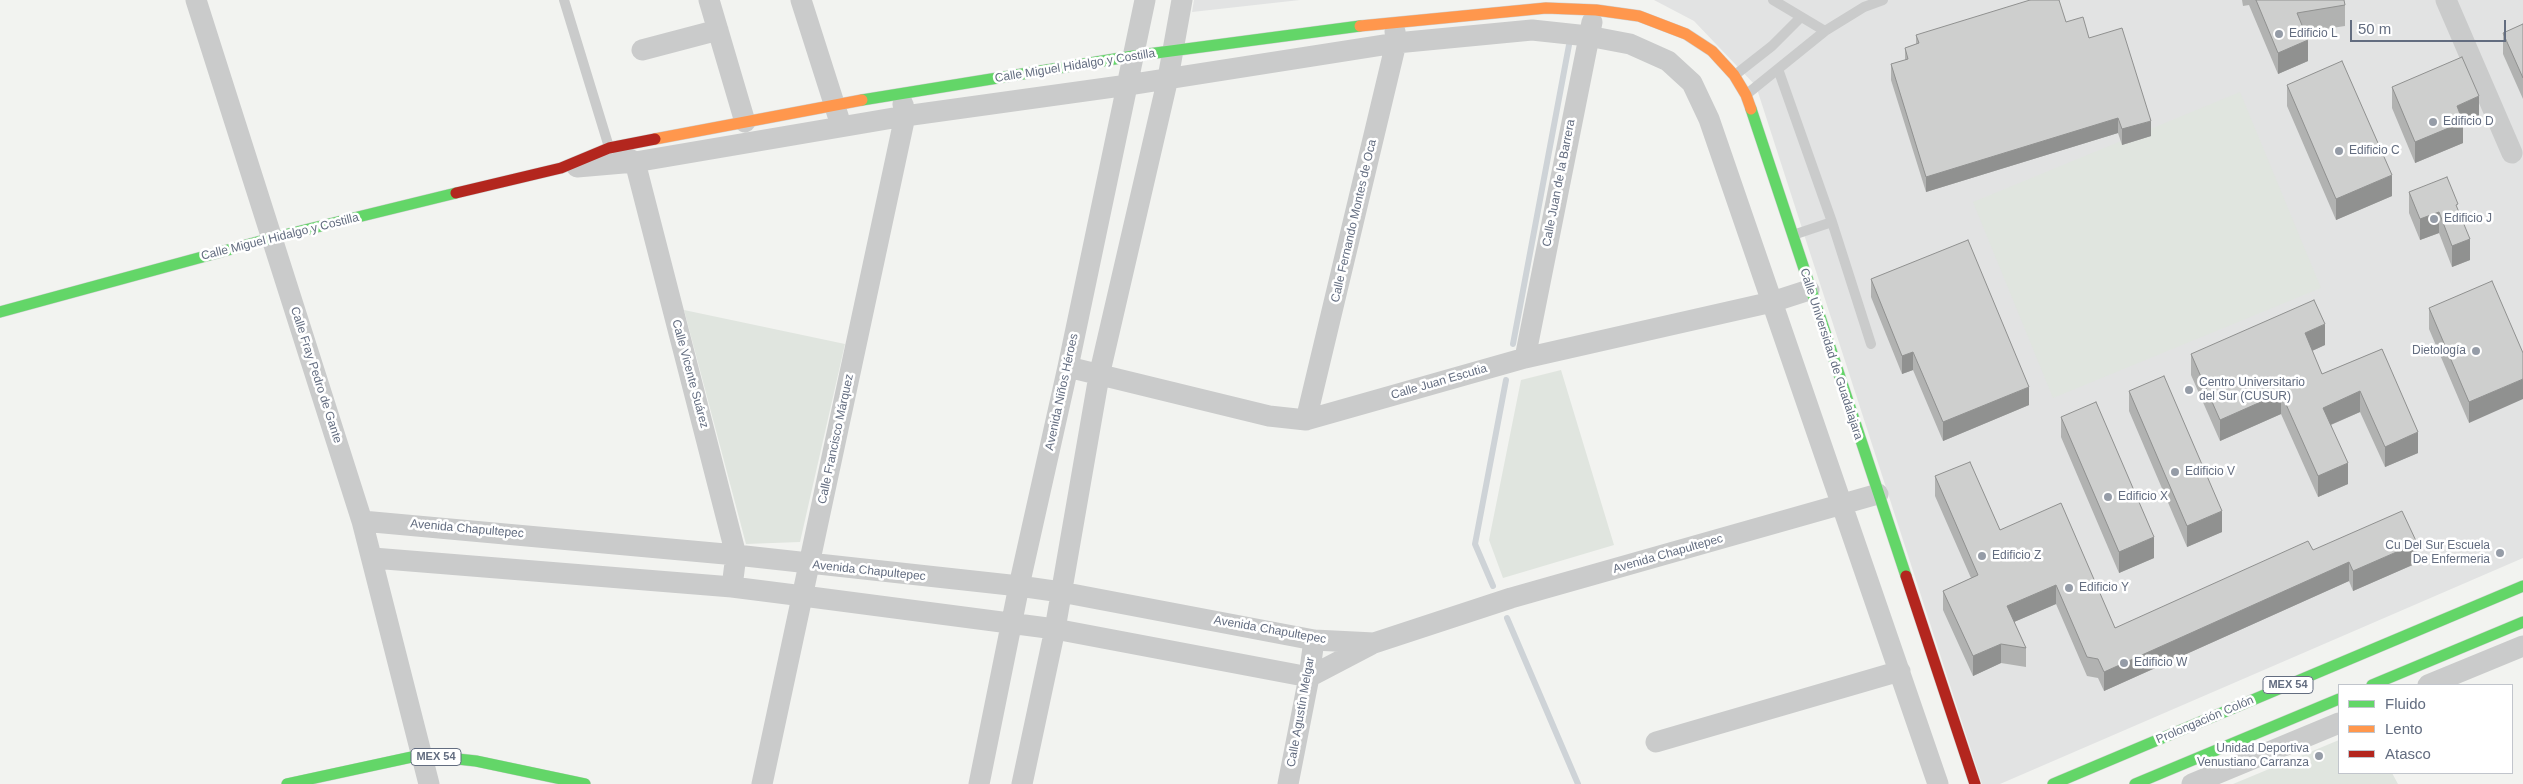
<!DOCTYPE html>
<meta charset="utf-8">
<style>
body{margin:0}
#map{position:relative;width:2523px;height:784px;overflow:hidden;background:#f2f3f0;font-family:Helvetica,sans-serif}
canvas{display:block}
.legend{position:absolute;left:2338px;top:684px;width:175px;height:90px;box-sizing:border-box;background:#fff;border:1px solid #c1c5cc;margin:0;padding:6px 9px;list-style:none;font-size:15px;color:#636d80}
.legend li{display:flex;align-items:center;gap:10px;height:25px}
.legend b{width:25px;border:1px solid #c1c5cc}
.scale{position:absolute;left:2350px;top:20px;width:156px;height:22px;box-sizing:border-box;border:2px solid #636d80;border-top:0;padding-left:6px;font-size:15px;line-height:18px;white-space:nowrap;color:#636d80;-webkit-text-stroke:4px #fff;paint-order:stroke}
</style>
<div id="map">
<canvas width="2523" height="784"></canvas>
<ul class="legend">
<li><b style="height:6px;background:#63d668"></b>Fluido</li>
<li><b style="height:6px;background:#ff974d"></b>Lento</li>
<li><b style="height:6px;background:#b3261e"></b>Atasco</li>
</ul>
<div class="scale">50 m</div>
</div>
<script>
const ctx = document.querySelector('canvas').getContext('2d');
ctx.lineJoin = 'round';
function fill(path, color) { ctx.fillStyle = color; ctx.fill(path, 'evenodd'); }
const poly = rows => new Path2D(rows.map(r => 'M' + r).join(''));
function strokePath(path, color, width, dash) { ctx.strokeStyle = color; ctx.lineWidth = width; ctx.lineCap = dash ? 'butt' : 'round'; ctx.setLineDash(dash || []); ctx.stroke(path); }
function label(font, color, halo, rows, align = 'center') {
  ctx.font = font + ' Helvetica,sans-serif'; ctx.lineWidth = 5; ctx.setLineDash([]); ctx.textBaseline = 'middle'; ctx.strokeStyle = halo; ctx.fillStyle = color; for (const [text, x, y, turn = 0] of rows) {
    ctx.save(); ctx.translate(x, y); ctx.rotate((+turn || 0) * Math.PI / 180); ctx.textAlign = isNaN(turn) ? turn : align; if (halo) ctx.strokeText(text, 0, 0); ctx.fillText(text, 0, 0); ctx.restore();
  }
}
fill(poly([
 [1194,0,1300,0,1192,12],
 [1654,0,2523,0,2523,558,2000,784,1982,784,1756,86,1694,21]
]), '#e2e3e3');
fill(poly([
 [2240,92,2321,288,2053,398,1973,202],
 [684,310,845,344,800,542,746,544],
 [1561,370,1614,545,1503,578,1489,540,1521,380],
 [2339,740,2339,773,2392,773,2398,784,2233,784]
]), '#e0e5df');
strokePath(poly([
 [1513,344,1569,45],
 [1493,586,1475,544,1506,380],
 [1507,618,1578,784]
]), '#ced3d7', 6);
const fast = poly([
 [862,100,1133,56,1360,26],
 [1751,109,1906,576],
 [0,312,272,238,456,193],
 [2372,685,2523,622],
 [287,784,421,755,476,761,585,784],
 [2053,784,2523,586],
 [2135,784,2339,699]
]);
const slow = poly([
 [1360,26,1546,8,1596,10,1639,16,1686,34,1712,51,1734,75,1746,95,1751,109],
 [655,139,862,100]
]);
const jam = poly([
 [456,193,561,168,609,148,655,139],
 [1906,576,1975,784]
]);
strokePath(fast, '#cfd0d0', 12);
strokePath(slow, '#cfd0d0', 12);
strokePath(jam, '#cfd0d0', 12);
strokePath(poly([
 [564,0,609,147],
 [1773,0,1825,31],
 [1778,69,1832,222,1871,344],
 [1735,75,1772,46,1801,17],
 [1747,94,1825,31,1864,7,1883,0],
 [1793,235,1832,222]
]), '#cacbcb', 10);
strokePath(poly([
 [196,0,362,521,429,784],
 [709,0,745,122],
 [801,0,839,119],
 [2446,0,2512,153],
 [642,50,718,30],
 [623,156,635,162,736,555,732,587],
 [577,167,635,162,905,116,1128,85,1396,43,1532,30,1588,36,1630,44,1668,61,1692,83,1709,119,1938,784],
 [1525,358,1592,22],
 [1068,367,1269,416,1306,420,1525,358,1772,302,1809,290],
 [1306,420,1396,43,1395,31],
 [362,521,736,555,1019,586,1061,592,1314,640,1374,643],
 [373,558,732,587,803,596,1055,629,1309,677,1374,643,1511,598,1878,494],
 [2428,685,2523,646],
 [1656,742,1900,671],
 [762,784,905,116,903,104],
 [979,784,1019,586,1068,367,1145,0],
 [1022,784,1055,629,1099,376,1168,78,1182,0],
 [1288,784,1309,677,1314,640],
 [2192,784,2339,723]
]), '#cacbcb', 21);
strokePath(fast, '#63d668', 11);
strokePath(slow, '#ff974d', 11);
strokePath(jam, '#b3261e', 11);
fill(poly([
 [2242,0,2344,0,2345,5,2345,26,2305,32,2308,61,2278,74,2249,5,2243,6],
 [2066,22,2089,38,2151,136,2122,145,2118,133,1926,192,1891,80,1891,64,1905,60,1905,48,1916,44,1916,35],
 [2523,24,2523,99,2503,54,2503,33],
 [2287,85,2392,196,2336,220,2287,106],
 [2392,87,2479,117,2463,124,2463,143,2415,163,2392,108],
 [2409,192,2458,210,2470,260,2452,267,2439,233,2420,240,2409,213],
 [1871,279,2029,405,1943,441,1913,370,1902,374,1871,297],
 [2429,308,2523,353,2469,423,2429,329],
 [2325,345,2312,351,2322,374,2382,349,2418,453,2385,467,2360,412,2331,425,2348,484,2318,497,2281,414,2220,441,2191,375,2191,354],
 [2129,391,2222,532,2187,547,2129,411],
 [2061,417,2154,558,2119,573,2061,437],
 [1935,476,2115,628,2313,550,2417,563,2353,591,2349,581,2104,691,2098,678,2087,676,2056,604,2014,622,2026,648,2026,667,2001,663,1973,676,1943,610,1943,591,1971,578,1935,496]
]), '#b1b2b1');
fill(poly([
 [2308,40,2308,61,2278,74,2278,53],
 [2479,96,2479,117,2463,124,2463,143,2415,163,2415,142,2457,106],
 [2118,118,2118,133,1926,192,1926,177],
 [2151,121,2151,136,2122,145,2122,129],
 [2392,175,2392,196,2336,220,2336,199],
 [2439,212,2439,233,2420,240,2420,219],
 [2470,239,2470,260,2452,267,2452,246],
 [2325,324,2325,345,2305,354,2305,333],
 [1913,352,1913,370,1902,374,1902,356],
 [2523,379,2523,399,2469,423,2469,402],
 [2029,387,2029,405,1943,441,1943,422],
 [2360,391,2360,412,2323,428,2323,408],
 [2281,393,2281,414,2220,441,2220,420],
 [2418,432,2418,453,2385,467,2385,447],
 [2348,463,2348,484,2318,497,2318,476],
 [2222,511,2222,532,2187,547,2187,526],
 [2154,537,2154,558,2119,573,2119,552],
 [2417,543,2417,563,2353,591,2353,571],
 [2349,562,2349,581,2104,691,2104,672],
 [2056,585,2056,604,2007,625,2007,606],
 [2001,644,2001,663,1973,676,1973,656]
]), '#909190');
const building = poly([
 [2030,0,2059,0,2066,22,2083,17,2089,38,2122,28,2151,121,2122,129,2118,118,1926,177,1891,64,1908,59,1905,48,1919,43,1916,35,2030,0],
 [2256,0,2344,0,2345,5,2297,13,2308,40,2278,53,2256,0],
 [2523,24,2523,78,2503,33,2523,24],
 [2462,57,2479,96,2457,106,2463,122,2415,142,2392,87,2462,57],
 [2342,61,2392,175,2336,199,2287,85,2342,61],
 [2447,177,2458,204,2456,205,2470,239,2452,246,2439,212,2420,219,2409,192,2447,177],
 [1968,240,2029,387,1943,422,1913,352,1902,356,1871,279,1968,240],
 [2492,281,2523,353,2523,379,2469,402,2429,308,2492,281],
 [2314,300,2325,324,2305,333,2322,374,2382,349,2418,432,2385,447,2360,391,2323,408,2348,463,2318,476,2281,393,2220,420,2191,354,2314,300],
 [2164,376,2222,511,2187,526,2129,391,2164,376],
 [2096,402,2154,537,2119,552,2061,417,2096,402],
 [1970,462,2000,530,2061,503,2115,628,2308,541,2313,550,2402,511,2417,543,2353,571,2349,562,2104,672,2098,659,2087,657,2056,585,2007,606,2026,648,2001,644,1973,656,1943,591,1978,575,1935,476,1970,462]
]);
fill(building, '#cecfce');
strokePath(building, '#909190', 1);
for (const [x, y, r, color] of [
 [2279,34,5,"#959ca7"],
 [2433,122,5,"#959ca7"],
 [2339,151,5,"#959ca7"],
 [2434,219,5,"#959ca7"],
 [2476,351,5,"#959ca7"],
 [2189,390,5,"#959ca7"],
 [2175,472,5,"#959ca7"],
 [2108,497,5,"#959ca7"],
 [2500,553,5,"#959ca7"],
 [1982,556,5,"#959ca7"],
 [2069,588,5,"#959ca7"],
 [2124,663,5,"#959ca7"],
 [2319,756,5,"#959ca7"]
]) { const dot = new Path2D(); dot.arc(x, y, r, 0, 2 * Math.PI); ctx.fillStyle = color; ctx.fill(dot); strokePath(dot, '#fff', 2); }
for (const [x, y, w] of [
 [2288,685,50],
 [436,757,50]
]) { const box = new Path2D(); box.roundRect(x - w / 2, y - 8.5, w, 17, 4); ctx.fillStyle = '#fff'; ctx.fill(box); strokePath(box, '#636d80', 1); }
label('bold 11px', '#636d80', null, [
 ["MEX 54",2288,685],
 ["MEX 54",436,757]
]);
label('12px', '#636d80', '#fff', [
 ["Edificio L",2289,34],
 ["Edificio D",2443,122],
 ["Edificio C",2349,151],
 ["Edificio J",2444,219],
 ["Dietología",2466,351,"right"],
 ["Centro Universitario",2199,383],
 ["del Sur (CUSUR)",2199,397],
 ["Edificio V",2185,472],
 ["Edificio X",2118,497],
 ["Cu Del Sur Escuela",2490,546,"right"],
 ["De Enfermeria",2490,560,"right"],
 ["Edificio Z",1992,556],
 ["Edificio Y",2079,588],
 ["Edificio W",2134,663],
 ["Unidad Deportiva",2309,749,"right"],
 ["Venustiano Carranza",2309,763,"right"]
], 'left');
label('12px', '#636d80', '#fff', [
 ["Calle Miguel Hidalgo y Costilla",1075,66,-9],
 ["Calle Juan de la Barrera",1559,183,-79],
 ["Calle Fernando Montes de Oca",1354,221,-77],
 ["Calle Miguel Hidalgo y Costilla",280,237,-14],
 ["Calle Universidad de Guadalajara",1831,354,72],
 ["Calle Vicente Suárez",690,374,75],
 ["Calle Fray Pedro de Gante",316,375,72],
 ["Calle Juan Escutia",1439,382,-16],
 ["Avenida Niños Héroes",1062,392,-78],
 ["Calle Francisco Márquez",836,439,-78],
 ["Avenida Chapultepec",467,529,5],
 ["Avenida Chapultepec",1668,554,-16],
 ["Avenida Chapultepec",869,571,6],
 ["Avenida Chapultepec",1270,630,10],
 ["Calle Agustín Melgar",1301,712,-80],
 ["Prolongación Colón",2205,720,-23]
]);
</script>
